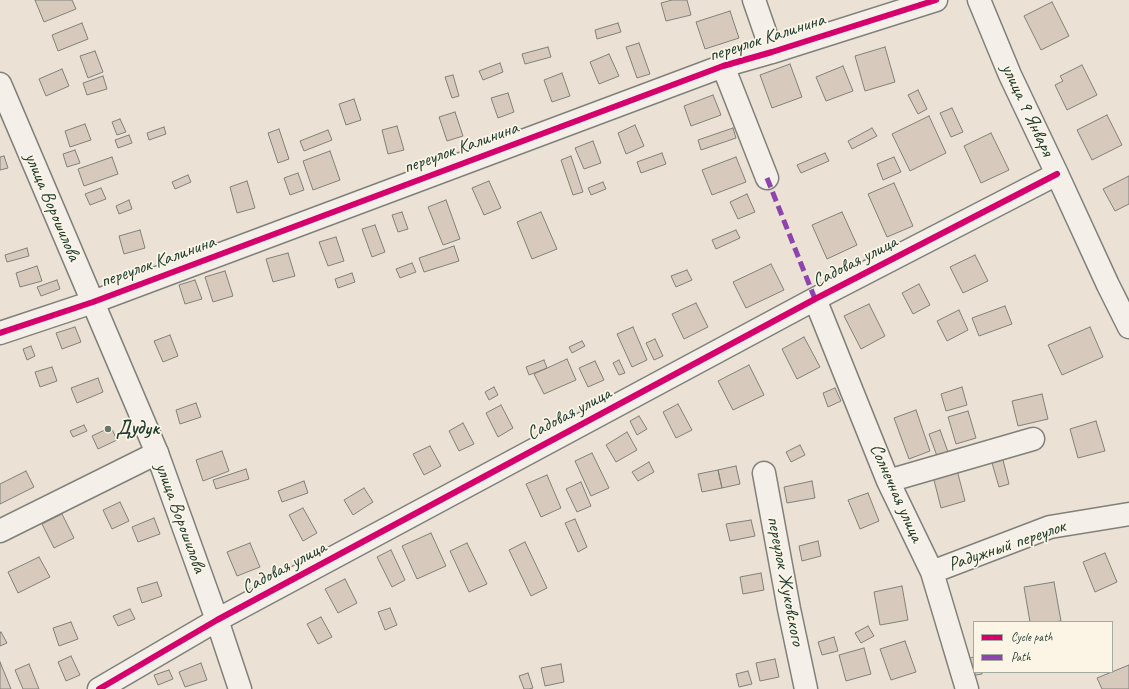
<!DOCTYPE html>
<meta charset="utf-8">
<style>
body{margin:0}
#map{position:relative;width:1129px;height:689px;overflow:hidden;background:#ebe1d5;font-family:Caveat,sans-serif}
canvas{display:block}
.legend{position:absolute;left:973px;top:621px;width:140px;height:52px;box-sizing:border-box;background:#fcf5e5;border:1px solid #a4ab9e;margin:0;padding:5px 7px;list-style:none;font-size:12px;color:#1f3d34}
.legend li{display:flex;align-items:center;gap:8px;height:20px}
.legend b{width:20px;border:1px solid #a4ab9e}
</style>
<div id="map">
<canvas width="1129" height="689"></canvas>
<ul class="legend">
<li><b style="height:5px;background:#d6006c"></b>Cycle path</li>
<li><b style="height:5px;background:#8e44ad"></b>Path</li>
</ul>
</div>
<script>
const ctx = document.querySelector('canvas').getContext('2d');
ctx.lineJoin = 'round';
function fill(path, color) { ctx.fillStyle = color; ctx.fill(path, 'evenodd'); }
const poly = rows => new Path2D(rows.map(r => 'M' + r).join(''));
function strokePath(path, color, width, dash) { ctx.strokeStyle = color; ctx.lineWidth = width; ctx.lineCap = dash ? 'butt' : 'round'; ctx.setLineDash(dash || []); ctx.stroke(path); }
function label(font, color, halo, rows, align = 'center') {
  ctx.font = font + ' Caveat,sans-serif'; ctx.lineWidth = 3.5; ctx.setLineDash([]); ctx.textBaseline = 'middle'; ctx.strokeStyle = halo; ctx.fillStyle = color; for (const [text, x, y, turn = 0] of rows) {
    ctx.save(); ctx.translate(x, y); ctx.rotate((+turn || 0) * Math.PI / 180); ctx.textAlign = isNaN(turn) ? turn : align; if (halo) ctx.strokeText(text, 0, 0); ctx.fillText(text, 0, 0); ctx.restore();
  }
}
const building = poly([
 [35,0,72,0,76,9,44,22,35,0],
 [672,0,687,0,691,15,666,21,661,3,672,0],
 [1052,2,1069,36,1041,50,1024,16,1052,2],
 [730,11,739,38,705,49,696,22,730,11],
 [82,23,88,39,58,51,52,35,82,23],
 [618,23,621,32,597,39,595,30,618,23],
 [639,43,650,74,637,78,626,47,639,43],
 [548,47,551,57,525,64,522,54,548,47],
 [885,47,895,82,865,91,855,56,885,47],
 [95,51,103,72,88,78,80,56,95,51],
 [609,54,619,76,599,84,590,62,609,54],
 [500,63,503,72,483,80,479,71,500,63],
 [790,64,802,97,772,108,760,75,790,64],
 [1082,65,1097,95,1067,110,1055,85,1063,81,1060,76,1082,65],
 [843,66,853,91,826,101,816,77,843,66],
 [62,69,69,86,46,96,39,79,62,69],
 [562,73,570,96,552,102,544,80,562,73],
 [453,75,459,96,452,98,445,77,453,75],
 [103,76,107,89,87,95,83,83,103,76],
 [918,90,927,109,918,114,908,95,918,90],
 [508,93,514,112,498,118,491,98,508,93],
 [713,95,721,115,691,126,684,106,713,95],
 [354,99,361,120,346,125,339,104,354,99],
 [952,108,963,132,951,137,940,113,952,108],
 [455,112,463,136,447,141,439,117,455,112],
 [1107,115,1122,145,1092,160,1077,130,1107,115],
 [929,116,946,153,910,171,892,134,929,116],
 [120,119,126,132,117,135,112,122,120,119],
 [85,124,91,140,70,147,65,131,85,124],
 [635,125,644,146,626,154,618,133,635,125],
 [397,126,404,150,388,154,382,130,397,126],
 [164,127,166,134,149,140,147,133,164,127],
 [733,128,736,138,701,150,698,140,733,128],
 [872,128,877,136,852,149,848,141,872,128],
 [279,129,289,159,278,163,268,133,279,129],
 [328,130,332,140,304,151,300,141,328,130],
 [991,133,1009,170,981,183,964,146,991,133],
 [129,135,132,143,118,148,115,140,129,135],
 [593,141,601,163,584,169,575,148,593,141],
 [75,150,80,163,67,167,63,154,75,150],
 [330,151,340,180,313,190,303,161,330,151],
 [662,153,666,164,641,173,637,162,662,153],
 [825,153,829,161,801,173,797,165,825,153],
 [4,156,8,168,0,170,0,157,4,156],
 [571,156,583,192,573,195,561,160,571,156],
 [112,157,118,174,84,186,78,169,112,157],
 [736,157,746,182,712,195,702,170,736,157],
 [894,157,901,172,883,180,877,164,894,157],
 [298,173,304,190,290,195,284,178,298,173],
 [188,175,191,182,175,189,172,182,188,175],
 [1129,176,1129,204,1115,211,1103,189,1129,176],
 [247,181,255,208,237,213,230,187,247,181],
 [489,181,501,208,484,215,472,188,489,181],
 [603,182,606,189,591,195,588,188,603,182],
 [894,183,913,226,887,237,868,194,894,183],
 [101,188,106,199,90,205,85,194,101,188],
 [747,194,755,212,738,219,730,202,747,194],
 [129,200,132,209,119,214,116,206,129,200],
 [446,200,460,239,443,245,428,207,446,200],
 [402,212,408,229,398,232,392,215,402,212],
 [541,212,557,249,532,259,517,222,541,212],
 [842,212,857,245,827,259,812,225,842,212],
 [375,225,385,252,372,257,362,229,375,225],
 [140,230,145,248,124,254,119,236,140,230],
 [736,230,740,238,716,249,712,240,736,230],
 [336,237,344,261,328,266,319,242,336,237],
 [454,246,459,261,424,272,419,258,454,246],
 [27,248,29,256,7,262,5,255,27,248],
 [288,253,295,276,273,282,266,259,288,253],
 [975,255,988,281,963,293,950,267,975,255],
 [412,263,416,272,400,278,396,269,412,263],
 [771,264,784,290,746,308,733,282,771,264],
 [37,266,42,281,20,287,16,273,37,266],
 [687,270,692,280,676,287,671,276,687,270],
 [225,271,233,296,213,302,205,277,225,271],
 [352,273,355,282,338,288,335,279,352,273],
 [57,280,60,289,41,296,37,287,57,280],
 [195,280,202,299,185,304,179,285,195,280],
 [919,284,930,305,913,314,902,293,919,284],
 [696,303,708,327,684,339,672,314,696,303],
 [869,304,885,336,861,349,844,316,869,304],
 [1005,306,1012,324,979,336,972,318,1005,306],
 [959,310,968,330,947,341,937,321,959,310],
 [75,327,81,342,62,349,56,333,75,327],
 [633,327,647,360,632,367,617,334,633,327],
 [1090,327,1103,357,1062,375,1048,345,1090,327],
 [170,335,178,356,163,362,154,341,170,335],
 [804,337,820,367,797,379,782,349,804,337],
 [655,339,663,356,654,360,646,343,655,339],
 [582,341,585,346,572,353,569,347,582,341],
 [31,346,35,356,27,360,23,349,31,346],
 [567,359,576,380,544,394,534,374,567,359],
 [544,360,547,368,529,375,526,367,544,360],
 [619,360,625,373,619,375,613,363,619,360],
 [595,361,604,380,588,387,579,368,595,361],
 [749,365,764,395,733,410,718,381,749,365],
 [52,367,57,381,40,387,35,372,52,367],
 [98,378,103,392,77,403,71,388,98,378],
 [494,387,498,395,489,400,485,392,494,387],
 [962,387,967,405,946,411,941,394,962,387],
 [835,388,841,401,828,407,823,393,835,388],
 [1042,394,1048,419,1018,426,1012,401,1042,394],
 [196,403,201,417,180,424,176,410,196,403],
 [678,404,692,430,676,438,663,412,678,404],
 [501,405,513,428,498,437,486,413,501,405],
 [916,410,930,451,909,459,894,418,916,410],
 [968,411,976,438,956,444,948,417,968,411],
 [639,416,647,429,637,435,630,421,639,416],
 [1096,421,1105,451,1078,458,1070,429,1096,421],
 [463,423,474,444,459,451,449,431,463,423],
 [84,425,87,431,73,437,70,431,84,425],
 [111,427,117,440,98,449,92,436,111,427],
 [940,430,948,452,937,456,929,434,940,430],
 [627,432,637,450,616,462,606,445,627,432],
 [800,445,805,455,791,462,786,452,800,445],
 [430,446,441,466,424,475,413,454,430,446],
 [222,451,229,471,203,481,196,460,222,451],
 [592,453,609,488,591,496,575,461,592,453],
 [1003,460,1009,484,999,487,992,463,1003,460],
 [649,462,654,472,638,481,632,472,649,462],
 [736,466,740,484,722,488,718,470,736,466],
 [246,469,249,479,216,489,213,480,246,469],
 [718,470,722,488,702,492,698,474,718,470],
 [957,470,965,501,941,508,933,476,957,470],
 [26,471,34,487,0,504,0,484,26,471],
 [547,475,561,508,541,517,526,484,547,475],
 [304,481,308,493,282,502,278,491,304,481],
 [812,481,815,498,787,503,784,487,812,481],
 [581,482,591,506,577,512,566,489,581,482],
 [364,488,373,502,353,515,344,500,364,488],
 [868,493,879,521,860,529,848,500,868,493],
 [120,502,129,521,112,529,103,510,120,502],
 [303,508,317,533,303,541,289,515,303,508],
 [62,514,74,538,54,548,42,524,62,514],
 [154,518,160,534,138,542,132,527,154,518],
 [575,519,587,547,578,552,565,523,575,519],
 [751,520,755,536,730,541,726,524,751,520],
 [431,533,446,566,417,579,402,546,431,533],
 [818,541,821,556,802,561,799,546,818,541],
 [525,542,547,588,531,596,509,550,525,542],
 [250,543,260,567,237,576,227,552,250,543],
 [467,543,487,584,469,592,450,551,467,543],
 [391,550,405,580,392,587,377,557,391,550],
 [1105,553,1117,582,1095,592,1083,562,1105,553],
 [39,557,50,577,18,593,8,572,39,557],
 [761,573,764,590,743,594,740,577,761,573],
 [345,579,357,603,338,613,325,589,345,579],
 [157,582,162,596,142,603,137,588,157,582],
 [1054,582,1061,621,1053,622,1030,622,1024,587,1054,582],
 [902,586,908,620,880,625,874,592,902,586],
 [390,608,397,625,385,630,378,612,390,608],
 [130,609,135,619,118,626,113,616,130,609],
 [321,617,332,637,318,644,307,624,321,617],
 [71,622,78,639,59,646,53,628,71,622],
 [868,626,874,636,861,643,855,633,868,626],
 [1,632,7,643,0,646,0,633,1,632],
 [834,637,838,651,822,655,818,642,834,637],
 [905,641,916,672,891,680,880,649,905,641],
 [864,648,871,674,846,681,839,655,864,648],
 [71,656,80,675,66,681,58,662,71,656],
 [974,657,974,672,982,672,982,674,971,676,967,659,974,657],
 [775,659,779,677,760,681,756,663,775,659],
 [0,662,11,689,0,689,0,662],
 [201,663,207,680,185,687,179,672,201,663],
 [29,664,39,689,23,689,15,670,29,664],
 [561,664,564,682,545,686,541,668,561,664],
 [1129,665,1129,689,1102,689,1097,678,1129,665],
 [169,670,173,679,158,685,154,675,169,670],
 [748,671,752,684,739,687,736,674,748,671],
 [528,673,533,688,529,689,524,689,519,676,528,673]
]);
fill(building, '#d7cabd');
strokePath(building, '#80817a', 1);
const minor = poly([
 [754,0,772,52],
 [979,0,1010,75,1057,174,1108,285,1129,327],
 [723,66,767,178],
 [815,299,888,481,932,572,967,689],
 [0,333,93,302,723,66,772,52,936,0],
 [764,473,789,609,806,689],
 [888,481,1033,439],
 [0,531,157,453],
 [932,572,1050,527,1129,514],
 [99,689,217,620,815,299,1057,174]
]);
const secondary = poly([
 [0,84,157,453,217,620,240,689]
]);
strokePath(minor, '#80817a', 25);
strokePath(secondary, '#80817a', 25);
strokePath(minor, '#f4efe9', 22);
strokePath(secondary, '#f4efe9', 22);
strokePath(poly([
 [767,178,815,299]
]), '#8e44ad', 5, [10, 5]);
strokePath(poly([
 [0,333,93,302,723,66,772,52,936,0],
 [99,689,217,620,815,299,1057,174]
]), '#d6006c', 6);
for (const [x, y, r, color] of [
 [108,429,4,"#66766c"]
]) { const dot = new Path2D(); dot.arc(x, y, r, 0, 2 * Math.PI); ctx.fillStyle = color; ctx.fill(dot); strokePath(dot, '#fcf5e5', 1.5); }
label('19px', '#1f3d34', '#fcf5e5', [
 ["переулок Калинина",767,38,-18],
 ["улица 9 Января",1027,110,65],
 ["переулок Калинина",461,148,-20],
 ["улица Ворошилова",52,207,67],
 ["переулок Калинина",158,262,-20],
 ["Садовая улица",855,262,-27],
 ["Садовая улица",569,414,-28],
 ["Солнечная улица",896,493,66],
 ["улица Ворошилова",180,518,70],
 ["Радужный переулок",1007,546,-19],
 ["Садовая улица",284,568,-28],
 ["переулок Жуковского",785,581,79]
]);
label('bold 19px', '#1f3d34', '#fcf5e5', [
 ["Дудук",116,429]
], 'left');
</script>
